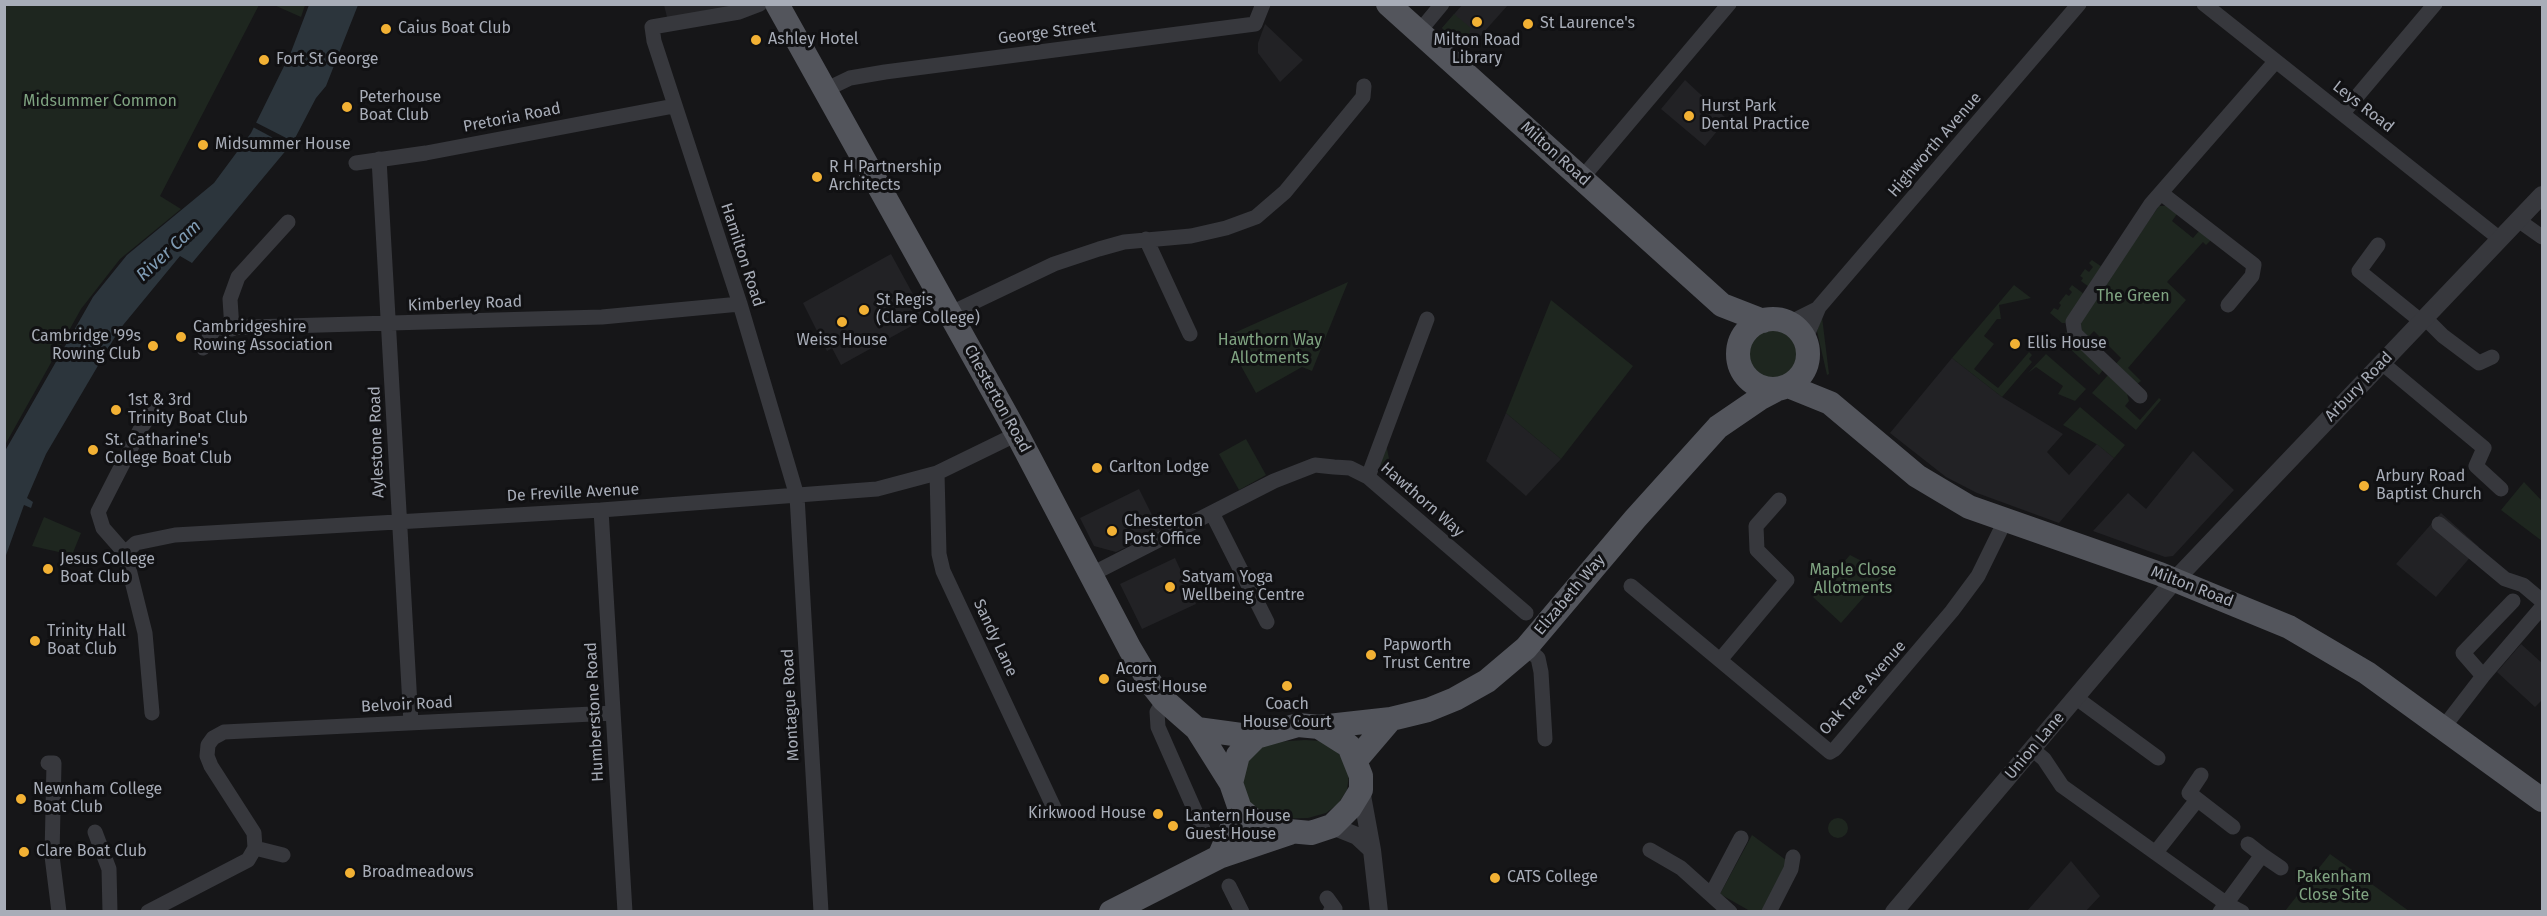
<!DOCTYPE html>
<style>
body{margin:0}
#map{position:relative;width:2547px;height:916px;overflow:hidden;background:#161618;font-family:"Fira Sans",sans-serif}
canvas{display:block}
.frame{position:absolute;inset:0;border:6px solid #a8adb8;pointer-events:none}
</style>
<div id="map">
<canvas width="2547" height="916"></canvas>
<div class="frame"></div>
</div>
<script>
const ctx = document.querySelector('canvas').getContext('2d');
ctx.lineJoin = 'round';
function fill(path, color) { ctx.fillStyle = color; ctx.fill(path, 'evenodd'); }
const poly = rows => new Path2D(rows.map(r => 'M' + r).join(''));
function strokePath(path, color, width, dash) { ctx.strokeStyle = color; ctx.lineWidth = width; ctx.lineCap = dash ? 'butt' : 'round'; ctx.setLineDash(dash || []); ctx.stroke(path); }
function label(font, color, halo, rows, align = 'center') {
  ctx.font = font + ' "Fira Sans",sans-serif'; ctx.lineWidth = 6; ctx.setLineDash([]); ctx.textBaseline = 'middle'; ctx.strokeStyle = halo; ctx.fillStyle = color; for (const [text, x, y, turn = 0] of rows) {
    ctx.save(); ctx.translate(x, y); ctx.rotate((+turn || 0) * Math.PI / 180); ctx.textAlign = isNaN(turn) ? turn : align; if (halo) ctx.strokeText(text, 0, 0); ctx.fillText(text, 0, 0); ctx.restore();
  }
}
fill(poly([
 [664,5,755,5,668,21],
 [1462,5,1508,5,1467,51,1442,28],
 [1265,24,1303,60,1280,82,1258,53,1258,43],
 [1685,80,1727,119,1705,146,1661,109],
 [891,254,926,318,841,365,832,348,827,351,803,303],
 [1952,358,2002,397,2063,434,2047,452,2069,475,2097,444,2114,458,2059,523,1977,493,1946,477,1890,433],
 [1506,413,1561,459,1526,496,1486,461],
 [2193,451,2234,490,2173,556,2165,557,2093,531,2128,493,2146,509],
 [1139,489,1160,531,1116,552,1094,546,1080,518],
 [2441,513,2479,547,2436,597,2396,564],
 [1175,558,1196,604,1142,629,1120,584],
 [2521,644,2542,663,2542,700,2535,707,2497,672],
 [2071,861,2100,896,2086,911,2027,911]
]), '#222225');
fill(poly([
 [5,4,259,5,160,196,181,209,120,259,81,309,5,445],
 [274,5,305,4,305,5,301,17],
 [1454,14,1471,28,1469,32,1472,35,1463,47,1442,28],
 [2159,206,2166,206,2177,214,2172,221,2193,238,2199,231,2211,240,2206,245,2203,242,2167,282,2186,300,2128,368,2141,381,2137,384,2115,365,2121,358,2094,331,2088,337,2082,331,2080,320],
 [2092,260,2102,267,2089,287,2081,281,2083,278,2080,276,2085,269,2089,272,2093,267,2089,263],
 [1348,282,1312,371,1302,367,1256,393,1225,337],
 [2014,285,2031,298,1999,305,2001,319,1997,319,1984,336,1994,344,1974,369,1998,388,2029,352,2032,355,2029,359,2032,362,2002,397,1952,358],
 [2072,285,2084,294,2065,323,2062,323,2050,313,2054,308,2058,310,2061,305,2059,303,2066,294,2069,296,2072,292,2069,289],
 [1551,300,1633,366,1561,459,1506,413],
 [1822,317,1829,374,1827,375,1817,331],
 '1747 354a26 26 0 1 1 52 0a26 26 0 1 1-52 0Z',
 [2066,332,2103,370,2099,375,2059,339],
 [2046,354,2086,389,2075,401,2058,394,2063,386,2036,367,2028,373],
 [2108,375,2127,394,2129,401,2125,406,2140,420,2159,398,2161,400,2136,430,2092,393],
 [2080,407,2125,445,2114,458,2098,445,2063,425],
 [1246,439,1266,475,1239,490,1219,454],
 [1386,444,1394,483,1378,465],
 [2524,482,2542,501,2542,541,2501,510],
 [44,517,81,533,72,555,32,546],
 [1850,555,1885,573,1841,623,1813,597],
 [1305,740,1321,741,1334,747,1345,763,1349,775,1347,790,1338,804,1326,813,1308,818,1272,819,1257,812,1241,788,1241,766,1256,750,1273,742],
 '1828 828a10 10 0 1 1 20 0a10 10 0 1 1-20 0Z',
 [1752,835,1790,863,1764,911,1750,911,1720,894],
 [2330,854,2409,911,2285,911]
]), '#1e261f');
fill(poly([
 [309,5,358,5,326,86,316,98,293,142,192,263,180,256,119,330,46,454,27,498,33,502,31,508,24,505,5,558,5,451,93,297,127,255,214,183,251,133,291,52]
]), '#2c353c');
fill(poly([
 [253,121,296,143,296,144,292,148,251,126]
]), '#161618');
strokePath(poly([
 [760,4,739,12,652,27,654,41,740,304,797,496,821,912],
 [2204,4,2500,239],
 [1418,33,1442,4],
 [825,90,850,78,885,72,1255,24,1263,4],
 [2343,113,2435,4],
 [379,159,411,723],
 [356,163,426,153,674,106],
 [1582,178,1729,4],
 [2161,193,2254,265,2252,276,2228,305],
 [2518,220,2542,237],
 [1146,239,1190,334],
 [2378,245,2359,271,2422,322],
 [949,314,1054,264,1099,249,1124,242,1191,236,1226,228,1256,217,1285,192,1363,97,1364,86],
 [2426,319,2443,336,2479,363,2492,357],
 [1789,323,1817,309],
 [232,329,230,299,238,277,288,222],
 [1805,340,1819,307,2079,4],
 [203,348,215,328,602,317,740,304],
 [2382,363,2484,448,2476,466,2501,489],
 [2140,396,2075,334,2073,322,2151,204,2275,62],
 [937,473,939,554,943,571,1055,810],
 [1368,477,1427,319],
 [601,510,625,912],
 [1212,513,1267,622],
 [2439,524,2505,579,2523,585,2542,601],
 [125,553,136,543,175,535,601,510,877,489,937,473,1017,434],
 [1092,574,1274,481,1315,465,1334,467,1350,468,1368,477,1526,613],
 [1631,586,1830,752,1835,749,1952,611,1978,576,2005,521],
 [1526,648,1538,658,1541,672,1545,739],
 [1720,660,1787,580,1757,550,1756,526,1779,500],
 [2483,676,2463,653,2513,601],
 [2075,697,2158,758],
 [1164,700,1157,712,1158,727,1203,829],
 [152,713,145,633,125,553,103,528,98,512,141,428,153,411],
 [2443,728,2483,676,2542,607],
 [2032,749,2044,759,2062,786,2227,904,2242,912],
 [48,763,54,763,52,856,59,912],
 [2201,775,2189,793,2233,827],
 [95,832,109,869,110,912],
 [2248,844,2262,855],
 [255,848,283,855],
 [1650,850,1681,868,1730,912],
 [2156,852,2197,800],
 [1229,886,1242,912],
 [1712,893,1741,838],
 [1327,898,1335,909,1330,912],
 [148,912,248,860,255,848,254,833,211,766,207,756,208,745,213,738,224,732,613,713],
 [1769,912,1791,869,1793,857],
 [2220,912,2262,855,2281,868]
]), '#37383d', 15);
strokePath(poly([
 [1361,790,1372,850,1379,912],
 [1332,826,1357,836,1372,850],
 [1894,912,2175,580,2542,195]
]), '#37383d', 18);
strokePath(poly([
 [777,4,1017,434,1130,649,1149,681,1164,700,1197,729,1231,783],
 [1388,4,1722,305,1763,321],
 '1738 354a35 35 0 1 1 70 0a35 35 0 1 1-70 0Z',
 [1788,386,1830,403,1917,476,1969,507,2160,574,2289,627,2367,673,2542,800],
 [1298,725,1319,727,1349,746,1361,776,1361,790,1350,808,1332,826,1311,833,1267,829,1253,820,1240,809,1231,783,1238,755,1256,737,1298,725],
 [1319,727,1391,719,1428,710,1455,699,1487,681,1526,648,1635,519,1718,427,1759,399,1778,389],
 [1197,729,1256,737],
 [1356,760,1391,719],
 [1219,857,1240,809],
 [1111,912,1219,857,1290,833]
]), '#53555c', 24);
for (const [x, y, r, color] of [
 [1477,22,6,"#f2b134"],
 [1528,24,6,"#f2b134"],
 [386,29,6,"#f2b134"],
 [756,40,6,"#f2b134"],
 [264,60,6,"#f2b134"],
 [347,107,6,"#f2b134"],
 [1689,116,6,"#f2b134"],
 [203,145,6,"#f2b134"],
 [817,177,6,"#f2b134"],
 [864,310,6,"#f2b134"],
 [842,322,6,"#f2b134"],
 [181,337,6,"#f2b134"],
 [2015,344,6,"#f2b134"],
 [153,346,6,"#f2b134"],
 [116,410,6,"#f2b134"],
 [93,450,6,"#f2b134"],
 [1097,468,6,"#f2b134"],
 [2364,486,6,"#f2b134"],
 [1112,531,6,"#f2b134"],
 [48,569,6,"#f2b134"],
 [1170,587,6,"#f2b134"],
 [35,641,6,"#f2b134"],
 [1371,655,6,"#f2b134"],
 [1104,679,6,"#f2b134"],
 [1287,686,6,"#f2b134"],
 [21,799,6,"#f2b134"],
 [1158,814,6,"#f2b134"],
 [1173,826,6,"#f2b134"],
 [24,852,6,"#f2b134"],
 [350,873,6,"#f2b134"],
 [1495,878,6,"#f2b134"]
]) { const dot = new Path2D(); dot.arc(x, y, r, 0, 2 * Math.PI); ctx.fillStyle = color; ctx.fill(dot); strokePath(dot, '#111113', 2); }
label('16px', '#a8adb8', '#111113', [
 ["St Laurence's",1540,24],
 ["Caius Boat Club",398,29],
 ["Ashley Hotel",768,40],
 ["Milton Road",1477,41,"center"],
 ["Library",1477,59,"center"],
 ["Fort St George",276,60],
 ["Peterhouse",359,98],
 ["Boat Club",359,116],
 ["Hurst Park",1701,107],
 ["Dental Practice",1701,125],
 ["Midsummer House",215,145],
 ["R H Partnership",829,168],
 ["Architects",829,186],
 ["St Regis",876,301],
 ["(Clare College)",876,319],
 ["Cambridgeshire",193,328],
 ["Rowing Association",193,346],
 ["Cambridge '99s",141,337,"right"],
 ["Rowing Club",141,355,"right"],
 ["Weiss House",842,341,"center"],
 ["Ellis House",2027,344],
 ["1st & 3rd",128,401],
 ["Trinity Boat Club",128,419],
 ["St. Catharine's",105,441],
 ["College Boat Club",105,459],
 ["Carlton Lodge",1109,468],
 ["Arbury Road",2376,477],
 ["Baptist Church",2376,495],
 ["Chesterton",1124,522],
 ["Post Office",1124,540],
 ["Jesus College",60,560],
 ["Boat Club",60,578],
 ["Satyam Yoga",1182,578],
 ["Wellbeing Centre",1182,596],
 ["Trinity Hall",47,632],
 ["Boat Club",47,650],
 ["Papworth",1383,646],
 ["Trust Centre",1383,664],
 ["Acorn",1116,670],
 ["Guest House",1116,688],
 ["Coach",1287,705,"center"],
 ["House Court",1287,723,"center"],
 ["Newnham College",33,790],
 ["Boat Club",33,808],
 ["Kirkwood House",1146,814,"right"],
 ["Lantern House",1185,817],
 ["Guest House",1185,835],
 ["Clare Boat Club",36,852],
 ["Broadmeadows",362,873],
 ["CATS College",1507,878]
], 'left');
label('16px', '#a8adb8', '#111113', [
 ["George Street",1047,33,-7],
 ["Leys Road",2363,107,38],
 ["Pretoria Road",512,118,-11],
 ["Highworth Avenue",1935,145,-49],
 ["Milton Road",1555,154,42],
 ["Hamilton Road",742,255,72],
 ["Kimberley Road",465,304,-2],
 ["Arbury Road",2359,387,-46],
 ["Chesterton Road",997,399,61],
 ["Aylestone Road",377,442,-92],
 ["De Freville Avenue",573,493,-3],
 ["Hawthorn Way",1422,500,41],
 ["Milton Road",2192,587,21],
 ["Elizabeth Way",1570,595,-50],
 ["Sandy Lane",995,638,65],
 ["Oak Tree Avenue",1863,688,-48],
 ["Belvoir Road",407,705,-3],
 ["Montague Road",791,705,-93],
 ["Humberstone Road",595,712,-93],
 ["Union Lane",2035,746,-50]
]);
label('16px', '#7fa381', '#111113', [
 ["Midsummer Common",100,102],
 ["The Green",2133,297],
 ["Hawthorn Way",1270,341],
 ["Allotments",1270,359],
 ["Maple Close",1853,571],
 ["Allotments",1853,589],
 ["Pakenham",2334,878],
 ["Close Site",2334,896]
]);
label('italic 18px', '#7f9bb3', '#111113', [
 ["River Cam",169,251,-43]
]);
</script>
